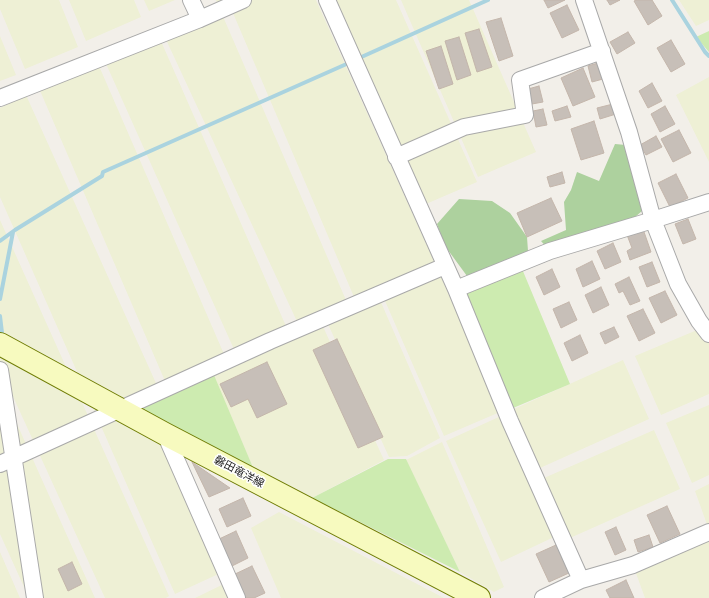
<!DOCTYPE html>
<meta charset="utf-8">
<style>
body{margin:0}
canvas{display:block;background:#f2efe9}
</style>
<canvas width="709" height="598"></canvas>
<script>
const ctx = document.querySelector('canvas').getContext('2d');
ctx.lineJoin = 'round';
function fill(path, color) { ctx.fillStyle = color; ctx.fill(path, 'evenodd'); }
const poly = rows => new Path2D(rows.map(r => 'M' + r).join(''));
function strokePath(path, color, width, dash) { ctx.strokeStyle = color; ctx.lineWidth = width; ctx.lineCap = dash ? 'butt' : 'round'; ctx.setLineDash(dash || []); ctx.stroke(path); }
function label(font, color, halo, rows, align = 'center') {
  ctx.font = font + ' "IBM Plex Sans","Noto Sans JP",sans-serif'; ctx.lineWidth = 3; ctx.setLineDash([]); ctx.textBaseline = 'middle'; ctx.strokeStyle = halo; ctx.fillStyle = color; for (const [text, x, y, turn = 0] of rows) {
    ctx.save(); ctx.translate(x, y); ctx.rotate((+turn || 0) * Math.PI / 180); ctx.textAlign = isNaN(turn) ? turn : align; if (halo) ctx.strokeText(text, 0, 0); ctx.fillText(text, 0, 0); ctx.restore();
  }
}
fill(poly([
 [0,0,59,0,78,47,25,69,0,9],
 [69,0,134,0,141,17,86,41],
 [144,0,175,0,149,11],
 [216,0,232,0,218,5,349,307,320,320,384,460,310,499,254,470,168,388,38,86,96,59,227,361,237,356,103,57,157,32,289,333,300,328,162,31,218,5],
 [243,0,316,0,438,270,500,412,444,436,382,294,357,304,230,6],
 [329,0,396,0,477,182,419,207],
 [401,0,469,0,536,152,478,177],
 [679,0,709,0,709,20,696,26],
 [0,36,16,75,0,81],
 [709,77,709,162,676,95],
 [26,95,160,392,168,435,225,571,175,594,0,197,0,108],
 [0,220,169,596,166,598,105,598,0,368],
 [380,300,440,438,407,456,389,457,327,322],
 [709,325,709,394,661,415,635,356],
 [623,360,649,419,540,468,514,409],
 [0,386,95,598,29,598,0,534],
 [709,405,709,475,692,483,666,423],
 [501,416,554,537,501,562,446,441],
 [654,430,680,489,570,538,544,478],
 [442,442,504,587,494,592,460,572,406,460],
 [709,484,709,530,695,491],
 [279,512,444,598,281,598,251,528],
 [709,534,709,598,645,598,633,565],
 [0,552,20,598,0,598],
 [230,581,237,598,195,598]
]), '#eef0d5');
fill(poly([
 [709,31,709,52,696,37],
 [520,264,570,384,506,411,456,289],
 [211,368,254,470,136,408],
 [388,459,406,459,460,572,312,498]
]), '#cdebb0');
fill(poly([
 [615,144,626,145,642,211,620,230,550,251,541,241,566,230,564,202,571,190,577,172,599,181],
 [459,199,492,201,510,213,527,237,528,251,508,261,479,280,467,276,445,246,437,224]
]), '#add19e');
strokePath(poly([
 [672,0,705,52,709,56],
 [357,59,488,0],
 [0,241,15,230,102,176,103,172,351,62],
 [0,299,13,232],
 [0,316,2,333]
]), '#aad3df', 4);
const building = poly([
 [544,0,565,0,548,8,544,0],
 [607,0,620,0,610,5,607,0],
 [636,0,652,0,662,16,648,25,634,1,636,0],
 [567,5,579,30,562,38,550,13,567,5],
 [501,18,513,56,499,61,486,22,501,18],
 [479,29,492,67,477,72,465,33,479,29],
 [628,32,635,43,617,54,610,42,628,32],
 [459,37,471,75,457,80,445,41,459,37],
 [671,40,685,64,671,72,657,48,671,40],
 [441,46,453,84,439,89,426,51,441,46],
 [598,63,603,79,592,82,588,66,598,63],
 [583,68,595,97,573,106,561,78,583,68],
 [652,83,662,101,648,108,639,91,652,83],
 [539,86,543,102,532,104,528,89,539,86],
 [613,104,616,114,600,119,597,108,613,104],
 [567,106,571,117,555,121,552,111,567,106],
 [665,106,675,124,660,132,651,114,665,106],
 [543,109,547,125,536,127,533,111,543,109],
 [594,121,604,153,581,160,571,129,594,121],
 [679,130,691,153,673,162,661,139,679,130],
 [656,136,662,147,646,155,640,145,656,136],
 [562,172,565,183,550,187,547,177,562,172],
 [676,174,688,198,670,207,658,183,676,174],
 [551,198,562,221,527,237,517,213,551,198],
 [688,219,696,239,683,244,675,224,688,219],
 [643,229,651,252,630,260,627,251,632,248,627,235,643,229],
 [613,243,621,262,605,269,597,251,613,243],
 [592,261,600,279,583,287,576,269,592,261],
 [652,262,660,282,647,287,639,267,652,262],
 [552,269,560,287,544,295,536,277,552,269],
 [629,277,640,301,630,305,623,291,619,293,615,284,629,277],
 [601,287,609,305,593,313,585,295,601,287],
 [665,291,677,315,661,323,649,298,665,291],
 [569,302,577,320,561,328,553,309,569,302],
 [643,309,655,333,639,341,627,316,643,309],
 [614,327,619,337,605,344,600,333,614,327],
 [580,335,588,353,572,361,564,343,580,335],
 [337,339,383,437,358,448,313,350,337,339],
 [267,362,287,404,257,418,248,399,231,407,220,384,267,362],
 [192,462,230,488,209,497,192,462],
 [243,498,251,516,227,527,219,509,243,498],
 [667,506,680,534,660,543,647,515,667,506],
 [616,527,626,550,615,555,605,532,616,527],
 [236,531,248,558,230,567,217,540,236,531],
 [649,535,653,547,638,552,634,540,649,535],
 [554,537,569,573,549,582,536,554,556,545,554,537],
 [72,562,82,584,68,591,58,569,72,562],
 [252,566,265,593,254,598,244,598,233,575,252,566],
 [626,580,634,598,610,598,606,590,626,580]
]);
fill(building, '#c7bfb8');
strokePath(building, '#c4b6ab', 1);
const minor = poly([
 [191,0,200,19],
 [327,0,456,289,510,421,581,580],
 [584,0,629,132,653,220,678,284,699,321,709,334],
 [0,98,200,19,243,0],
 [396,157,464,127,525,115,520,80,602,51],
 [456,289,550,251,653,220,709,202],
 [0,370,35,598],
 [165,434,237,598],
 [0,464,270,341,445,266],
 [543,598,581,580,633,565,709,532]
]);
const secondary = poly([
 [0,344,165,434,479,598]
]);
strokePath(minor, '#a9a9a9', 18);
strokePath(secondary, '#707d05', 24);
strokePath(minor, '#fff', 16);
strokePath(secondary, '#f7fabf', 22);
label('11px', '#222', '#fff', [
 ["磐田竜洋線",239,472,28]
]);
</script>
